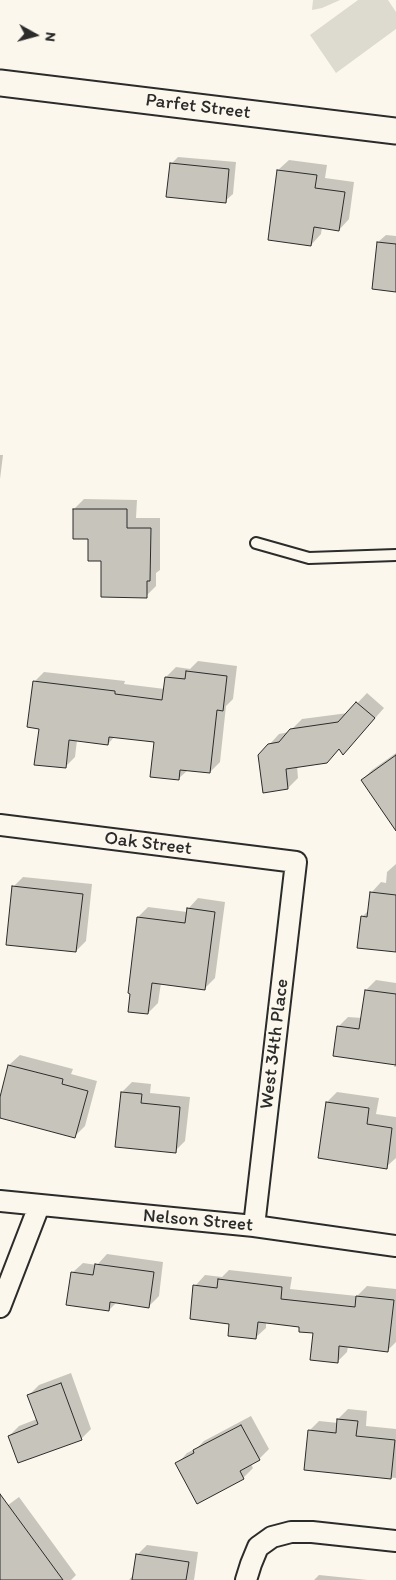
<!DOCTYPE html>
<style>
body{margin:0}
#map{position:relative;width:396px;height:1580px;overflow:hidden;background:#fbf7ec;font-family:Itim,sans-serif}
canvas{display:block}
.north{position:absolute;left:10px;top:10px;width:50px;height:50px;-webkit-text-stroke:4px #fbf7ec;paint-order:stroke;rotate:97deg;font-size:14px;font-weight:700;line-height:20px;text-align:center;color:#2b2b2b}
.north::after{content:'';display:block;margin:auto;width:18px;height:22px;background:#2b2b2b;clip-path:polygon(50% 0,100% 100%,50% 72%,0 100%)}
</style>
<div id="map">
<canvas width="396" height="1580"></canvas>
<div class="north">N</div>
</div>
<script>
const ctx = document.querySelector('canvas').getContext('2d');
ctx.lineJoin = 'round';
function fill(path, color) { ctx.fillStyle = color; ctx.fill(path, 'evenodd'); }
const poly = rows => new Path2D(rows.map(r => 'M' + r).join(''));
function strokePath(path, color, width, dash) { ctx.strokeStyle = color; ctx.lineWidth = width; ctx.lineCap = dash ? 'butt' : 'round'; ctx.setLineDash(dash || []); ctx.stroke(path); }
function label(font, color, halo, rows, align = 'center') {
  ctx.font = font + ' Itim,sans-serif'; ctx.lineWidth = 4.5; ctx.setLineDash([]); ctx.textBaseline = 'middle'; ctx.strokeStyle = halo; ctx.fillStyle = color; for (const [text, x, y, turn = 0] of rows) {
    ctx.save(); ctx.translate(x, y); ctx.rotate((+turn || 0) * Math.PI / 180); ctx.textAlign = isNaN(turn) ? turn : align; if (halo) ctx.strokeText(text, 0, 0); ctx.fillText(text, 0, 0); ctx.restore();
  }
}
fill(poly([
 [313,0,340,0,322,8,312,10],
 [358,0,388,0,396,12,396,29,336,73,310,35]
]), '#dddad0');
fill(poly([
 [178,157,236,162,233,194,225,201,171,164],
 [289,160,327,165,325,178,354,182,349,219,339,230,322,227,321,234,311,245,278,170],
 [386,235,396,236,396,290,378,242],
 [0,455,3,455,0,479],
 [84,499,137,500,136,518,160,518,160,570,156,573,156,586,146,596,102,560,74,509],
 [198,661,237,666,233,699,226,706,220,762,210,772,188,770,178,779,155,741,115,736,108,744,77,740,75,757,65,767,40,728,34,682,44,672,125,681,124,684,165,689,166,677,176,667,190,669],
 [367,693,384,708,353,743,340,748,326,762,297,766,298,778,288,788,269,745,279,734,289,732,302,719,348,713],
 [396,753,396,829,362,780,372,770],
 [396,864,396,950,363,916,369,910,371,893,381,882,386,883,387,872],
 [23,877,92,884,86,941,76,951,13,887],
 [198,898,225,902,215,978,205,988,161,983,158,1003,148,1013,138,917,148,907,187,912,188,909],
 [376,980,396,983,396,1067,394,1067,395,1063,338,1027,348,1017,362,1018,366,990],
 [20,1055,73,1069,71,1074,97,1081,85,1126,75,1136,0,1117,0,1102,9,1065],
 [132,1082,151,1084,150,1093,190,1097,185,1141,175,1151,122,1092],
 [337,1092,379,1098,376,1114,396,1117,396,1158,386,1167,327,1102],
 [107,1254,163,1262,159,1296,149,1306,117,1302,109,1310,72,1273,83,1263,97,1265],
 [229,1270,292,1277,290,1289,357,1296,367,1286,396,1289,396,1342,388,1350,348,1346,347,1352,337,1362,314,1332,301,1326,266,1322,266,1328,255,1338,230,1323,195,1286,205,1275,222,1277],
 [71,1373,91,1429,81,1439,9,1436,19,1426,37,1419,29,1395,39,1385],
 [348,1409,367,1411,366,1426,396,1429,396,1478,305,1469,309,1431,319,1421,338,1423,338,1419],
 [251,1416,269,1449,259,1459,251,1464,253,1468,243,1478,177,1464,187,1453,197,1448,204,1441],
 [19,1497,76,1575,71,1580,6,1580,0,1572,0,1511],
 [147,1545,198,1552,194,1580,129,1580,134,1574,137,1555],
 [319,1575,368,1580,314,1580]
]), '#0003');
const building = poly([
 [170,163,229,169,226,203,166,197,170,163],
 [277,170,317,175,315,188,345,192,339,231,314,227,311,246,268,240,277,170],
 [377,242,396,244,396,292,372,289,377,242],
 [73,509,127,509,127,528,151,528,150,581,147,581,147,598,101,597,101,561,88,561,88,539,73,539,73,509],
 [186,671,227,676,223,711,217,710,210,773,180,770,179,780,150,777,154,742,109,737,108,745,69,740,66,768,34,765,39,729,27,727,33,681,115,691,115,694,162,700,165,677,185,679,186,671],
 [356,702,375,718,343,755,339,749,327,763,286,769,288,789,263,793,258,755,268,744,279,742,290,729,338,722,356,702],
 [396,755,396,831,361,780,396,755],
 [12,886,83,894,76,952,6,945,12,886],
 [370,892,396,895,396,952,357,948,361,916,367,917,370,892],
 [187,908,215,912,205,990,152,983,148,1014,128,1012,130,994,128,993,137,917,185,923,187,908],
 [365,990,396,994,396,1065,333,1056,337,1026,359,1029,365,990],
 [8,1065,63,1079,62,1084,88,1091,75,1138,0,1118,0,1097,8,1065],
 [121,1092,142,1094,141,1103,180,1107,176,1153,115,1147,121,1092],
 [326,1102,369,1108,367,1124,392,1128,387,1169,318,1158,326,1102],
 [95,1264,154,1272,149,1308,110,1302,109,1311,66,1305,71,1272,93,1275,95,1264],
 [218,1279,282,1287,281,1299,355,1307,356,1296,394,1300,388,1352,339,1346,338,1363,310,1360,313,1333,299,1332,299,1327,258,1322,256,1339,228,1336,229,1324,190,1319,193,1285,217,1288,218,1279],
 [61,1383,82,1440,18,1463,8,1436,38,1424,27,1395,61,1383],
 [337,1419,358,1421,356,1436,395,1440,391,1479,304,1470,308,1430,336,1433,337,1419],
 [241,1425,260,1460,240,1471,244,1479,197,1504,175,1463,194,1453,193,1450,241,1425],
 [0,1494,63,1580,0,1580,0,1494],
 [136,1554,189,1562,186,1580,132,1580,136,1554]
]);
fill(building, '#c7c4bc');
strokePath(building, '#2b2b2b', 1);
const service = poly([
 [256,543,309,558,396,555]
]);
const minor = poly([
 [0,825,296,862,254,1226],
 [0,1201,254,1226,396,1246],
 [0,1307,39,1206],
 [246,1580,251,1564,258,1547,272,1537,291,1532,312,1532,396,1541]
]);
const tertiary = poly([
 [0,83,396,131]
]);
strokePath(service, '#2b2b2b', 14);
strokePath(minor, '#2b2b2b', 24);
strokePath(tertiary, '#2b2b2b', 29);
strokePath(service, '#fbf7ec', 10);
strokePath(minor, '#fbf7ec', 20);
strokePath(tertiary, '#fbf7ec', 25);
label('19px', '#2b2b2b', '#fbf7ec', [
 ["Parfet Street",198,107,7],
 ["Oak Street",148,844,7],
 ["West 34th Place",275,1044,-83],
 ["Nelson Street",198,1221,5]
]);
</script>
